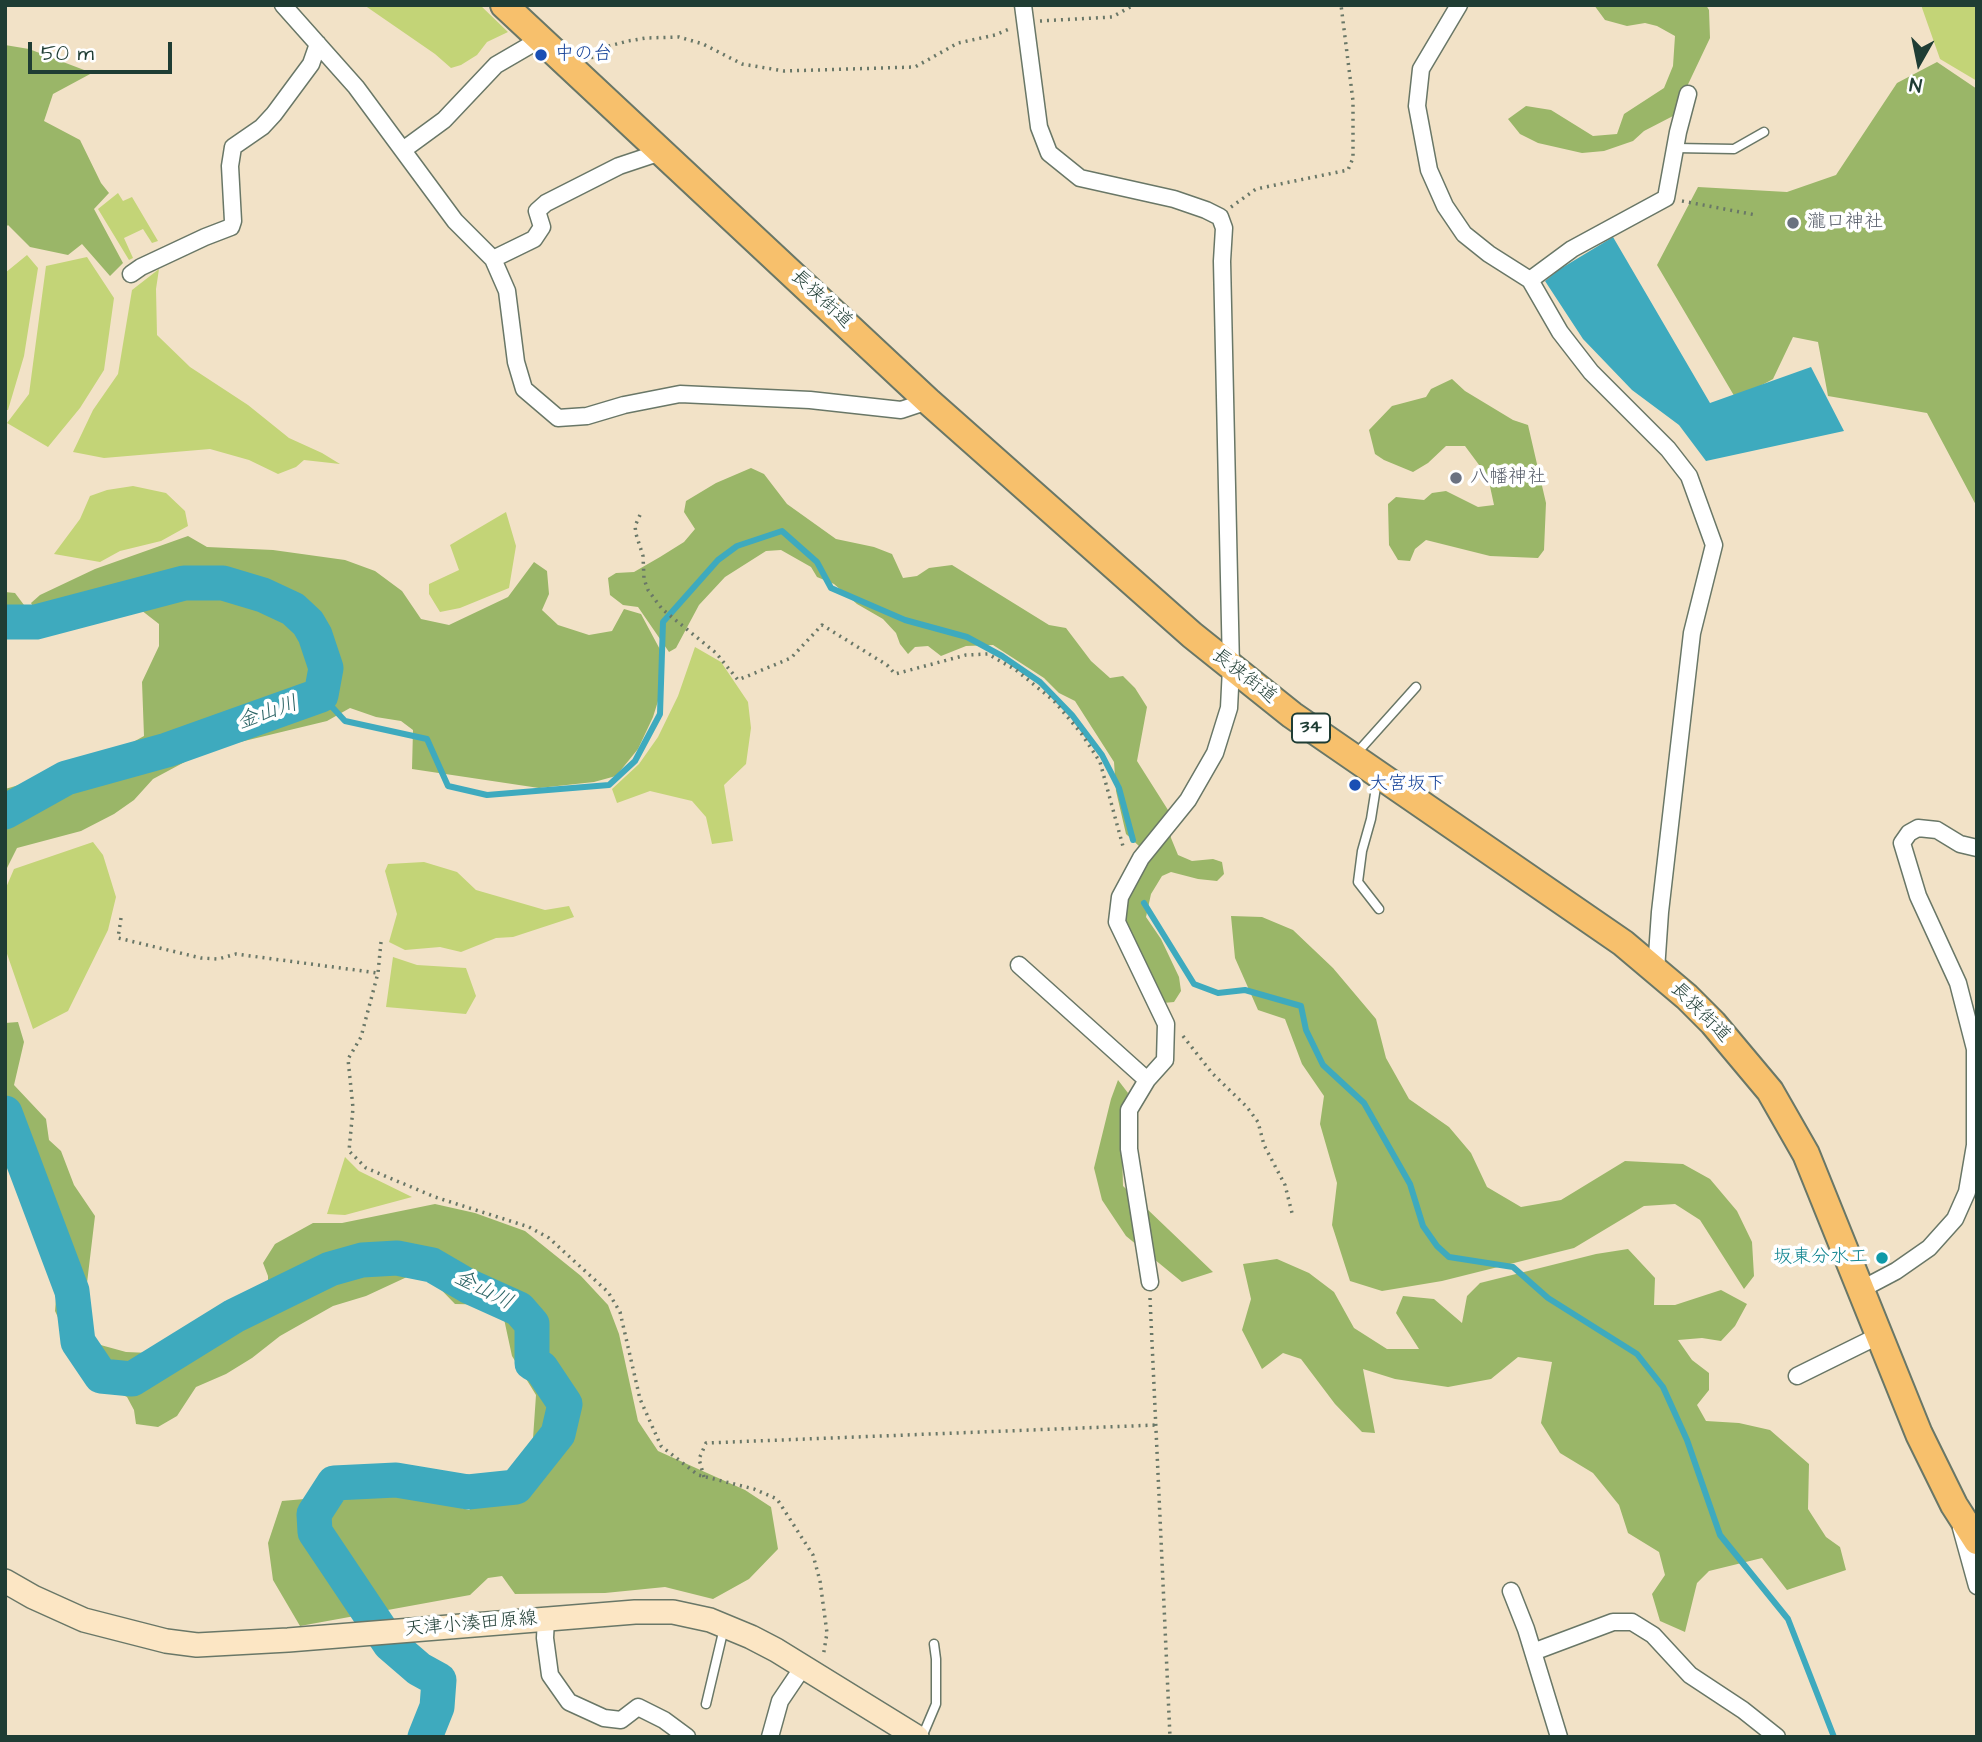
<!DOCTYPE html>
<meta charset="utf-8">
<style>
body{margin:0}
#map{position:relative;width:1982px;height:1742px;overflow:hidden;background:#f2e2c7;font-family:"Architects Daughter",sans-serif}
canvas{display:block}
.frame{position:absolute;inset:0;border:7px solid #1f3d34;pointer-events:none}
.north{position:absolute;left:1884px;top:28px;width:70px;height:70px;-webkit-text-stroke:5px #fff;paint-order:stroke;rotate:189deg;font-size:19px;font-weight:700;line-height:28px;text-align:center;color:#1f3d34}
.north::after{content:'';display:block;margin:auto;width:24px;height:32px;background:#1f3d34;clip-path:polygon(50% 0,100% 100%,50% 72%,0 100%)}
.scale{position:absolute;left:28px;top:42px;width:144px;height:32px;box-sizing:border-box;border:4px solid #1f3d34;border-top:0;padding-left:9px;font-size:21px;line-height:24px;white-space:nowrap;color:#1f3d34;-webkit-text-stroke:5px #fff;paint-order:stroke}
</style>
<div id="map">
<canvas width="1982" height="1742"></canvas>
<div class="frame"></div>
<div class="north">N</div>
<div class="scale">50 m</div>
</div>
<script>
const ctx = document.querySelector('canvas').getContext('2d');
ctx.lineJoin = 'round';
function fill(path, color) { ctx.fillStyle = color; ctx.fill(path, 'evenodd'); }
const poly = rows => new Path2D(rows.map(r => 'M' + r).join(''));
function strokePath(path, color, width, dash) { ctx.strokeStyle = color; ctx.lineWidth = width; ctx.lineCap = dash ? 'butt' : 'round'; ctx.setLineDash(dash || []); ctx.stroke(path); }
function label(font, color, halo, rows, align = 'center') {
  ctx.font = font + ' "Architects Daughter","Klee One",sans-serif'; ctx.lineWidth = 7; ctx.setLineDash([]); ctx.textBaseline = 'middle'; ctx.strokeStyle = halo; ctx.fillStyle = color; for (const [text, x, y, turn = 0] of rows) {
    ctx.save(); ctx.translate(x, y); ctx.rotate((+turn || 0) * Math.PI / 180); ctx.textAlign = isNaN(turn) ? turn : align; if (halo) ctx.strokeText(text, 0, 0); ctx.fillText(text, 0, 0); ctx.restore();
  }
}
fill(poly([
 [364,5,480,5,508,32,487,42,477,55,461,65,451,68,435,54],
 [1921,5,1977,5,1977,81,1940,59],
 [118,193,123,201,132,197,158,241,152,243,143,229,124,238,133,258,129,260,98,209],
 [27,255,38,268,24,356,8,410,5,410,5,273],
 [87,257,114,298,104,370,80,408,48,447,7,423,29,394,46,266],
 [159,269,156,289,157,335,190,367,248,405,289,438,322,453,340,464,304,460,296,467,278,474,249,460,210,449,104,458,73,452,93,410,118,374,132,290],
 [133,486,166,493,185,511,188,526,161,541,120,551,100,562,54,554,80,519,90,496,107,490],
 [506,512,516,546,509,588,460,608,440,612,429,594,429,584,459,570,450,545],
 [695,647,721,662,748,702,751,728,746,764,724,785,733,841,712,844,706,817,692,801,650,791,617,803,612,789,639,764,658,737,678,696],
 [93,842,103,855,116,897,108,930,68,1011,33,1029,5,948,5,890,14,869],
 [424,862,457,872,476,890,545,910,569,906,574,917,513,937,496,938,461,952,440,947,405,950,389,942,397,914,385,871,388,864],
 [393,957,417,965,466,968,476,996,466,1014,386,1007],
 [345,1157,359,1171,412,1197,345,1215,327,1214]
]), '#c3d477');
fill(poly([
 [1594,5,1706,5,1709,10,1710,38,1673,116,1644,131,1633,141,1604,151,1582,153,1538,143,1520,134,1508,119,1526,106,1551,110,1593,136,1617,134,1624,114,1664,88,1673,66,1675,36,1657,26,1645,23,1627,26,1605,20],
 [5,45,29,49,92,73,53,94,44,121,80,140,101,183,109,193,94,209,123,263,110,276,82,244,68,255,30,247,8,225,5,228],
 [1937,62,1977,89,1977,507,1927,413,1828,396,1818,342,1793,337,1773,379,1736,399,1657,265,1698,187,1787,192,1836,175,1897,83],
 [1452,379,1465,391,1513,420,1528,425,1546,503,1544,550,1538,558,1490,556,1426,540,1415,549,1410,561,1398,560,1389,545,1388,504,1396,497,1424,500,1432,493,1446,491,1478,507,1494,505,1488,477,1465,446,1446,446,1428,463,1413,472,1384,460,1375,454,1369,430,1392,406,1426,397,1431,389],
 [751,468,764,474,787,504,836,539,874,547,892,554,903,578,917,576,929,568,952,565,1049,625,1066,628,1091,661,1110,678,1123,676,1135,688,1147,707,1137,761,1168,810,1171,838,1178,855,1192,861,1213,859,1222,862,1224,874,1217,881,1198,879,1171,872,1162,876,1151,894,1146,917,1161,939,1179,977,1181,991,1174,1002,1163,1003,1124,920,1127,895,1143,866,1139,846,1126,834,1116,791,1114,762,1075,701,1059,693,1044,678,993,645,966,646,941,656,928,646,915,647,908,654,900,644,896,633,883,619,857,604,834,584,817,577,811,567,781,550,766,551,725,577,699,605,676,648,669,652,638,607,623,605,610,595,608,578,616,573,634,572,660,557,684,542,695,529,684,512,686,501,716,483],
 [188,536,207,547,273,550,345,560,375,571,402,591,421,619,449,625,508,597,534,562,547,571,549,594,542,610,558,625,589,635,612,631,624,609,641,614,664,657,664,682,653,717,638,749,616,776,594,782,539,788,412,769,413,730,401,721,376,717,350,708,327,721,207,750,153,779,134,800,114,814,81,831,17,848,5,872,5,789,64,772,108,756,144,736,142,682,159,646,159,624,141,610,107,614,77,622,35,610,31,603,40,595,95,569],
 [5,592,15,593,27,609,14,629,5,630],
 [1231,916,1262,917,1293,930,1333,968,1376,1019,1386,1058,1409,1099,1449,1127,1471,1153,1487,1187,1521,1207,1561,1200,1625,1161,1683,1164,1710,1179,1737,1211,1752,1242,1754,1276,1744,1289,1700,1220,1675,1204,1644,1206,1574,1248,1442,1281,1382,1291,1350,1281,1332,1225,1337,1183,1320,1124,1324,1096,1302,1064,1285,1019,1258,1010,1235,958],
 [18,1022,24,1042,14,1085,46,1119,49,1140,61,1151,74,1185,95,1216,87,1283,91,1325,97,1344,126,1352,150,1353,178,1342,239,1301,268,1287,268,1276,263,1263,275,1244,313,1223,342,1223,435,1204,475,1213,525,1231,581,1276,608,1305,619,1334,638,1421,658,1451,745,1490,771,1507,778,1549,749,1579,713,1599,665,1587,605,1593,515,1594,502,1576,488,1578,470,1595,300,1626,273,1580,268,1543,282,1501,327,1497,353,1489,435,1501,469,1510,518,1471,532,1453,536,1395,512,1356,501,1305,455,1304,422,1270,366,1296,333,1306,280,1336,252,1358,226,1374,196,1387,177,1416,158,1427,136,1424,134,1410,127,1397,89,1378,78,1361,55,1311,58,1274,45,1250,20,1176,5,1163,5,1023],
 [1118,1080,1128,1093,1121,1112,1123,1186,1213,1272,1182,1282,1126,1236,1102,1200,1094,1168,1111,1099],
 [1628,1249,1655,1278,1654,1305,1675,1305,1721,1290,1747,1304,1735,1326,1721,1341,1702,1338,1678,1340,1692,1360,1709,1373,1709,1390,1697,1405,1706,1421,1739,1423,1770,1430,1809,1464,1808,1509,1826,1537,1840,1547,1846,1570,1787,1590,1762,1558,1709,1571,1697,1583,1685,1632,1660,1621,1652,1594,1665,1575,1659,1552,1628,1533,1619,1505,1593,1473,1560,1453,1541,1423,1552,1362,1518,1357,1491,1379,1448,1387,1395,1379,1363,1369,1375,1433,1362,1432,1335,1404,1301,1359,1283,1353,1262,1369,1242,1330,1251,1299,1243,1264,1277,1259,1309,1273,1334,1292,1354,1328,1387,1349,1419,1349,1396,1313,1403,1296,1434,1299,1462,1323,1467,1296,1480,1283,1596,1254]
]), '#9ab668');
fill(poly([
 [1613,237,1710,403,1811,367,1844,431,1706,461,1679,425,1632,390,1583,339,1545,281,1560,269]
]), '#3eaabe');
strokePath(poly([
 [321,695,345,721,427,739,448,786,487,795,609,785,635,761,660,714,663,622,718,560,737,546,782,531,817,562,831,588,905,620,967,637,1002,656,1040,682,1072,715,1102,755,1119,788,1133,840],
 [1144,903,1194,984,1218,993,1245,990,1301,1006,1306,1030,1323,1065,1364,1103,1410,1184,1423,1226,1437,1246,1449,1257,1513,1267,1548,1298,1637,1354,1663,1387,1687,1440,1720,1535,1788,1619,1834,1737]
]), '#3eaabe', 6);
strokePath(poly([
 [5,622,36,622,184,583,223,583,263,595,293,609,308,623,315,635,326,668,321,695,167,750,66,778,5,812],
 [5,1113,72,1291,78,1342,101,1376,132,1379,234,1316,330,1269,362,1260,397,1258,432,1265,468,1286,519,1309,532,1324,532,1363,541,1368,565,1404,558,1434,516,1487,468,1492,396,1480,334,1483,314,1514,315,1532,390,1644,419,1669,439,1680,437,1707,425,1737]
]), '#3eaabe', 35);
const lane = poly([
 [1675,148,1734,149,1764,132],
 [1355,755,1416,687],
 [1377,781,1371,819,1362,851,1358,882,1379,909],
 [706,1704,724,1628],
 [922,1737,936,1704,936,1659,934,1644]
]);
const street = poly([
 [283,5,356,87,455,221,493,259,507,291,516,362,524,389,558,418,587,416,624,405,680,394,810,400,901,410,928,401],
 [1023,5,1039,127,1049,153,1080,178,1174,199,1206,210,1220,217,1224,228,1222,261,1231,668,1229,708,1215,753,1188,800,1141,858,1120,897,1117,922,1166,1024,1165,1060,1147,1080,1129,1110,1129,1149,1150,1282],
 [1459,5,1421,69,1417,106,1429,170,1445,206,1464,234,1489,254,1530,280,1560,332,1591,372,1668,449,1689,476,1714,545,1692,633,1660,912,1656,970],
 [403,150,444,120,496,65,539,40],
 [493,259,534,239,542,227,537,211,546,203,619,166,661,152],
 [131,274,141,267,205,237,231,227,233,221,230,166,233,147,262,127,274,114,311,64,318,44],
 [1530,280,1572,249,1666,198,1678,132,1688,94],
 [1019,965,1147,1080],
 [1860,1290,1896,1271,1929,1248,1955,1219,1967,1192,1975,1145,1975,1049,1958,983,1918,896,1902,843,1909,833,1918,828,1937,830,1960,844,1977,848],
 [1797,1376,1878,1336],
 [1961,1528,1977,1586],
 [1511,1591,1526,1629,1559,1737],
 [546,1619,545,1638,550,1675,569,1702,604,1718,621,1720,638,1707,664,1720,687,1737],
 [1533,1652,1613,1622,1632,1622,1653,1635,1690,1675,1743,1710,1777,1737],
 [770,1737,780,1701,803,1667]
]);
const secondary = poly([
 [5,1581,33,1597,84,1620,166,1641,197,1645,288,1640,635,1612,673,1612,710,1620,751,1637,776,1650,917,1737]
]);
const primary = poly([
 [504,5,928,401,1192,635,1292,715,1623,943,1687,997,1713,1023,1770,1091,1806,1154,1919,1434,1954,1505,1977,1541]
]);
strokePath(lane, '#697767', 11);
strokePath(street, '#697767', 19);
strokePath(secondary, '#697767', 26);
strokePath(primary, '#697767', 30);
strokePath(poly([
 [1040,21,1112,17,1134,5],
 [591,58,609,46,628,41,646,38,679,37,703,44,742,64,784,71,915,67,958,43,995,35,1009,29],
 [1682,201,1756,215],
 [1231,207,1256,189,1348,170,1353,158,1353,101,1341,5],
 [640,515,635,526,636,534,643,556,644,579,648,590,662,609,716,653,738,680,791,658,822,625,887,665,895,674,966,655,988,654,1016,670,1054,701,1081,733,1100,762,1124,850],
 [121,918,118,938,201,958,218,959,236,954,378,973],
 [381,942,378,973,361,1037,348,1059,353,1108,349,1151,366,1168,435,1197,529,1227,549,1238,608,1292,620,1312,640,1399,661,1446,698,1475,754,1489,777,1499,813,1555,820,1581,827,1633,823,1657],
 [1183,1036,1212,1073,1247,1107,1258,1122,1264,1145,1285,1185,1293,1217],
 [1150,1298,1170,1737],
 [704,1477,699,1459,706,1443,1156,1425]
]), '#697767', 3.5, [2, 5]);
strokePath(lane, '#fff', 8);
strokePath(street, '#fff', 16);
strokePath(secondary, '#fce6c4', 23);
strokePath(primary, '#f7c06c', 26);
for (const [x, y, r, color] of [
 [541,55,7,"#1a4fb4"],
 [1793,223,7,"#6b7280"],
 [1456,478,7,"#6b7280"],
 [1355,785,7,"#1a4fb4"],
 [1882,1258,7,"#0f9aa8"]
]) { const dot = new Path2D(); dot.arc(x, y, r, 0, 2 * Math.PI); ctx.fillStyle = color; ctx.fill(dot); strokePath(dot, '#fff', 2.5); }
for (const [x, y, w] of [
 [1311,728,38]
]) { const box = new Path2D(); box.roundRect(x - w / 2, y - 14.5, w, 29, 5); ctx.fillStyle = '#fff'; ctx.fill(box); strokePath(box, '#1f3d34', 2); }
label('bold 18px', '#1f3d34', null, [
 ["34",1311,728]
]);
label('19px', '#164399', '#fff', [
 ["中の台",555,55],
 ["大宮坂下",1369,785]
], 'left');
label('19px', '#5b616d', '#fff', [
 ["瀧口神社",1807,223],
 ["八幡神社",1470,478]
], 'left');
label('19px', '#1f3d34', '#fff', [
 ["長狭街道",821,300,43],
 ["長狭街道",1244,677,38],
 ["長狭街道",1700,1013,45],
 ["天津小湊田原線",471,1625,-5]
]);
label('19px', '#0d838f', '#fff', [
 ["坂東分水工",1868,1258]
], 'right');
label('italic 21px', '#2a6364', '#fff', [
 ["金山川",268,714,-19],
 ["金山川",483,1291,27]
]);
</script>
